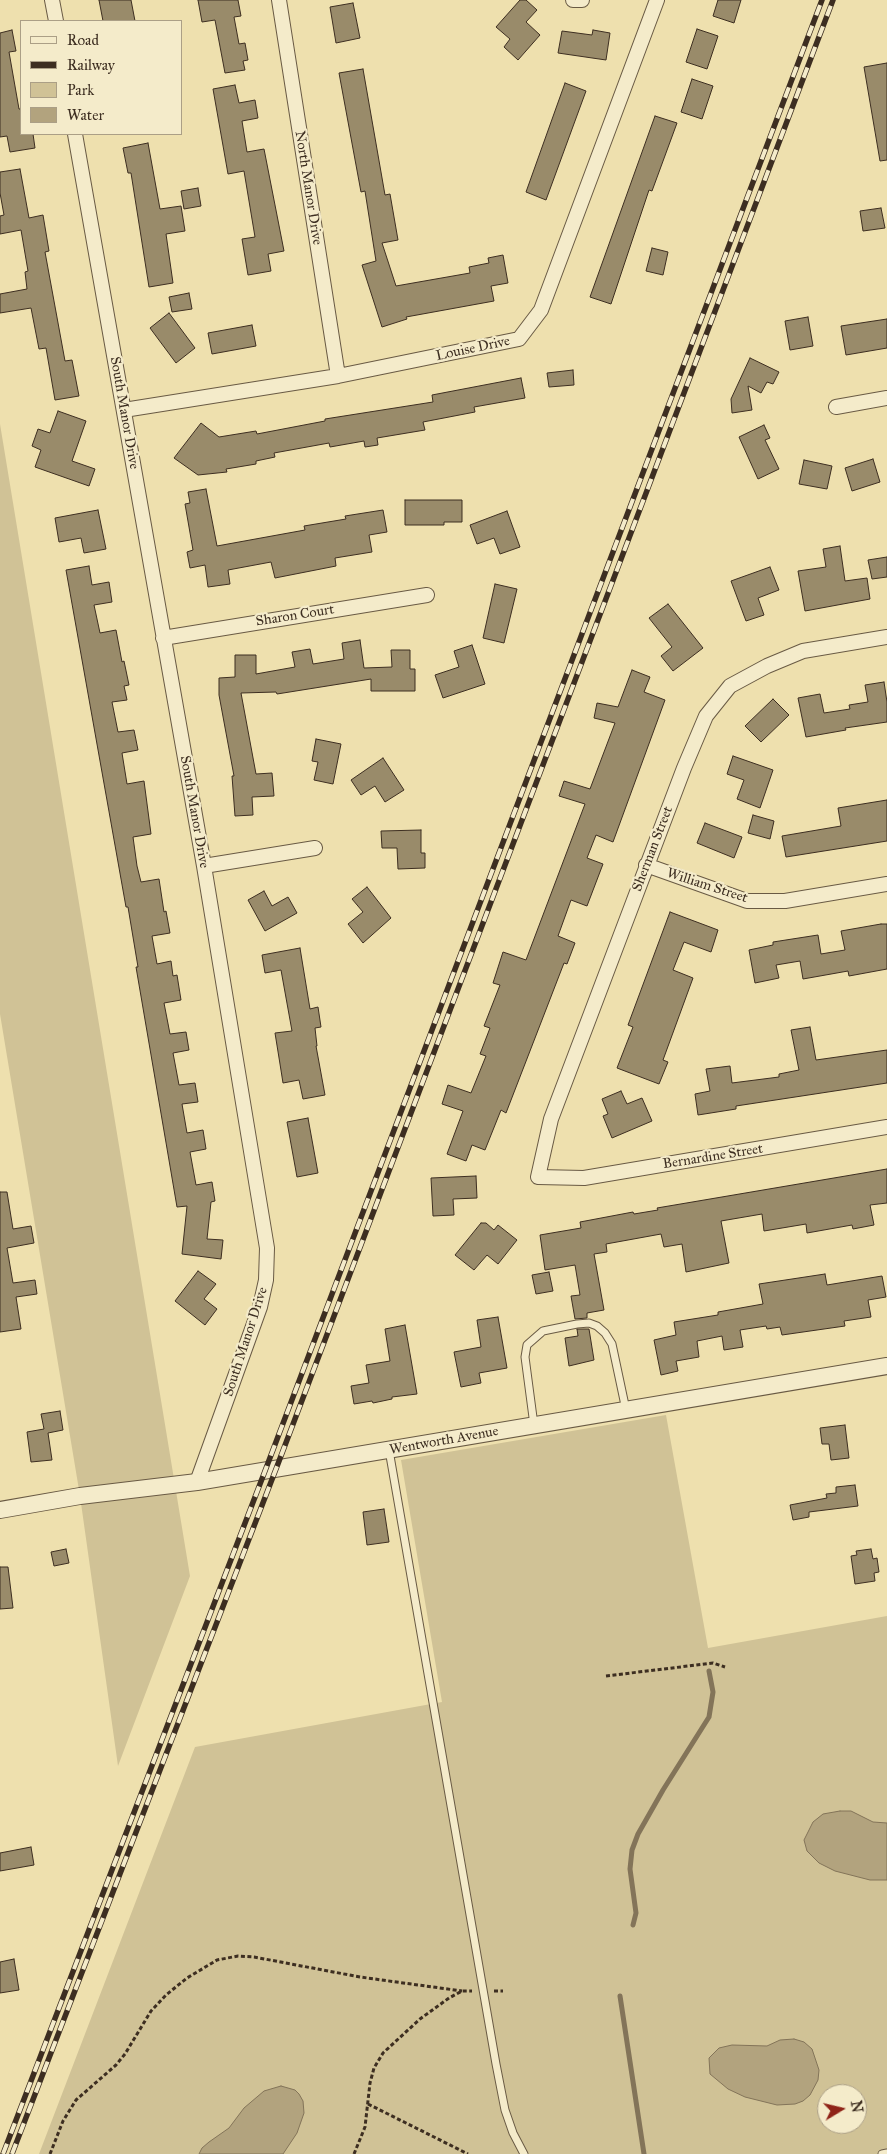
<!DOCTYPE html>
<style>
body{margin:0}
#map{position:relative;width:887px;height:2154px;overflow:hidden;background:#eee0ae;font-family:"IM FELL Great Primer",serif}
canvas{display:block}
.legend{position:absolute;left:20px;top:20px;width:162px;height:115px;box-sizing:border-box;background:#f4ebca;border:1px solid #ab9f86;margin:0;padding:6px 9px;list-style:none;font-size:15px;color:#3d2e21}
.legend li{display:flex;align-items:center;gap:10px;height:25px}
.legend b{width:25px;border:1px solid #ab9f86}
.north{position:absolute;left:817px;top:2084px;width:50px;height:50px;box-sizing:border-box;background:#f4ebca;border:1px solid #ab9f86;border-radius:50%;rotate:81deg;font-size:14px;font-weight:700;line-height:20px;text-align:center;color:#3d2e21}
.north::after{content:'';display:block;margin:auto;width:18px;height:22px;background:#8f2418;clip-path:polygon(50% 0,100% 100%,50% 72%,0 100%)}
</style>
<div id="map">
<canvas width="887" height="2154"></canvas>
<ul class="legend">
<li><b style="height:6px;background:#f4ebca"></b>Road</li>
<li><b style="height:6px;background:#3d2e21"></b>Railway</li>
<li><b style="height:14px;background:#d0c296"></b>Park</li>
<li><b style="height:14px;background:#b2a37e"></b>Water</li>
</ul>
<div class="north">N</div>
</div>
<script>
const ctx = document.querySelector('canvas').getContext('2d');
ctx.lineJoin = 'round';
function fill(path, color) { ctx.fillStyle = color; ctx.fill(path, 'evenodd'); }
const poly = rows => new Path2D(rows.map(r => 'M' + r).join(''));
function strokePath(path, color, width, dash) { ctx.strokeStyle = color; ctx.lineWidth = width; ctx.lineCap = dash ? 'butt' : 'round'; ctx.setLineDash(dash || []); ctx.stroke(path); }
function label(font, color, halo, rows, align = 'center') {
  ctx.font = font + ' "IM FELL Great Primer",serif'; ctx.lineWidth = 4.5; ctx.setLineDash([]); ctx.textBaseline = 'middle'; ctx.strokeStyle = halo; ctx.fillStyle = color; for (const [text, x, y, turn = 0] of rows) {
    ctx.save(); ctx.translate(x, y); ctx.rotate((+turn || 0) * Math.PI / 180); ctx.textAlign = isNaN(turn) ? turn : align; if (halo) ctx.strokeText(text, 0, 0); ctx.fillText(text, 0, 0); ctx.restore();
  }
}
fill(poly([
 [0,424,190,1576,118,1766,80,1496,0,1014],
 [666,1415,708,1648,887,1616,887,2154,39,2154,195,1747,442,1702,401,1460],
 [827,2094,857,2094,857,2124,827,2124]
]), '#d0c296');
const water = poly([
 [840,1811,851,1811,873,1822,887,1823,887,1880,870,1880,835,1871,819,1863,807,1851,804,1840,813,1822,823,1814,840,1811],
 [794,2039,804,2042,812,2049,819,2070,818,2080,810,2095,803,2101,795,2104,777,2105,745,2097,728,2089,710,2074,709,2058,719,2048,732,2045,767,2046,780,2040,794,2039],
 [281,2086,295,2090,299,2094,303,2101,304,2113,297,2133,283,2154,199,2154,202,2148,209,2142,229,2128,244,2108,264,2091,281,2086]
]);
fill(water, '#b2a37e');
strokePath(water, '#837459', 1);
strokePath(poly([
 [633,1925,636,1913,630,1869,632,1850,638,1834,663,1790,709,1717,713,1692,709,1671],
 [620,1996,644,2154]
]), '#837459', 5);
const building = poly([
 [99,0,131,0,135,21,103,21,99,0],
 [198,0,238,0,241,16,234,17,239,44,245,43,248,60,243,61,245,70,225,73,215,20,202,22,198,0],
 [520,0,526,0,537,10,526,22,540,35,518,60,504,47,510,39,496,27,520,0],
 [718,0,741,0,734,23,713,16,718,0],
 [353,3,360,38,336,43,330,7,353,3],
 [697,29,718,36,707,69,686,62,697,29],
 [12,30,16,51,9,52,19,109,21,109,21,134,33,134,35,148,10,152,7,136,0,137,0,33,12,30],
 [593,30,610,33,606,60,558,53,562,31,592,35,593,30],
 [887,63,887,160,880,161,864,67,887,63],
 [363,69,385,195,390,194,398,240,382,243,396,286,470,273,469,267,489,263,488,258,503,255,508,283,491,286,494,301,406,317,407,319,382,327,362,265,376,261,365,191,361,192,339,73,363,69],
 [692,79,713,86,702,119,681,112,692,79],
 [565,83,586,91,546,200,526,192,565,83],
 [235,85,239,103,255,100,258,118,242,121,247,152,264,149,284,251,268,254,271,271,248,275,242,239,255,237,244,171,228,174,213,89,235,85],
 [655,116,677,123,652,191,649,190,611,304,590,297,655,116],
 [148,143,160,209,181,206,185,231,166,234,173,283,149,287,131,173,128,173,123,148,148,143],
 [20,169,29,218,43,215,49,251,45,252,65,361,72,360,79,396,55,400,46,348,39,349,31,308,0,313,0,294,27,289,25,272,28,271,21,230,0,234,0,216,4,215,0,193,0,172,20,169],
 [198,188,201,206,184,209,181,191,198,188],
 [881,208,885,228,863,231,860,211,881,208],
 [652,248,668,252,663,275,646,271,652,248],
 [189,293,192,309,172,312,169,297,189,293],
 [169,313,195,348,176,363,150,328,169,313],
 [808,317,813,346,790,350,785,321,808,317],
 [887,319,887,348,846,355,841,326,887,319],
 [252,325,256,346,212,354,208,333,252,325],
 [750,358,779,372,773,384,767,382,761,393,748,386,752,410,732,413,731,399,750,358],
 [573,370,574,385,549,387,547,373,573,370],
 [521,378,525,398,474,407,475,412,423,422,425,430,377,438,378,445,365,447,364,441,330,447,329,443,274,453,275,457,256,461,256,464,226,469,227,472,198,475,174,458,201,423,219,437,256,431,257,434,325,421,325,419,433,402,432,395,521,378],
 [58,411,86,421,72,461,95,469,89,486,35,467,41,450,32,446,38,429,50,433,58,411],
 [764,425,770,438,765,440,779,469,758,479,739,437,764,425],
 [873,459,880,482,852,491,845,468,873,459],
 [804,460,832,466,827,489,799,484,804,460],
 [206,489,217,546,305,530,304,526,346,519,345,516,383,510,387,532,369,535,372,552,335,558,336,566,275,578,271,562,228,570,230,584,208,587,205,565,190,568,187,552,193,550,185,504,190,503,188,492,206,489],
 [405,500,462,500,462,522,444,522,444,525,405,525,405,500],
 [98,510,106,549,84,553,81,538,59,542,55,518,98,510],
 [507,511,520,547,500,554,494,538,477,544,470,525,507,511],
 [840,546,845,581,867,578,870,599,805,611,798,571,826,567,823,549,840,546],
 [887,557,887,577,872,579,868,560,887,557],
 [89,566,92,585,109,582,112,602,94,605,100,633,116,630,122,662,124,661,129,685,124,686,127,700,112,702,118,732,134,730,138,750,122,753,127,784,144,781,151,834,133,837,137,866,141,882,159,879,164,912,166,911,170,933,152,936,157,964,171,961,173,976,177,975,181,1000,164,1003,170,1034,186,1032,189,1050,173,1053,179,1085,195,1083,198,1102,182,1104,187,1133,203,1130,206,1149,190,1152,196,1185,212,1182,215,1201,211,1202,207,1239,223,1240,221,1259,182,1254,187,1206,177,1207,136,967,138,967,128,907,126,907,66,570,89,566],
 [770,567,779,590,758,598,764,615,746,621,731,581,770,567],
 [495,584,517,589,504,643,483,638,495,584],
 [668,604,703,648,673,671,661,656,672,647,649,618,668,604],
 [360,640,364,668,392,667,391,650,410,650,410,669,415,669,415,691,371,691,371,679,277,694,276,692,241,693,256,774,272,773,274,796,252,797,253,815,235,816,232,776,234,776,219,695,219,678,235,677,235,655,256,655,256,674,295,667,292,652,310,649,313,664,344,659,342,643,360,640],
 [472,645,485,684,443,698,435,675,459,667,454,651,472,645],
 [632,670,650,677,644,692,665,700,613,842,596,835,587,858,603,864,587,906,571,900,558,936,575,943,567,964,564,963,506,1113,501,1110,485,1150,472,1145,466,1161,447,1154,463,1111,442,1104,448,1085,471,1093,486,1056,480,1054,490,1028,484,1026,500,985,493,983,503,952,526,960,585,804,559,796,564,781,590,789,615,723,594,718,597,703,618,707,632,670],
 [884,682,887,702,887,722,845,728,846,730,806,737,798,698,820,694,824,713,850,709,849,705,868,702,865,685,884,682],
 [773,699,789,715,761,742,745,726,773,699],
 [316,739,341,744,333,784,314,780,318,762,312,761,316,739],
 [733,756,773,770,760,808,737,799,744,780,727,774,733,756],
 [383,758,404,790,385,802,375,786,361,795,351,780,383,758],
 [887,800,887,841,786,857,782,836,841,826,838,808,887,800],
 [753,815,774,821,770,839,748,833,753,815],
 [705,823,742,837,734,858,697,843,705,823],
 [421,830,421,853,425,853,425,868,398,869,397,848,382,848,381,831,421,830],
 [367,887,391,918,363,943,348,924,363,912,352,899,367,887],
 [264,891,272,906,288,897,297,913,265,931,248,900,264,891],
 [670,912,718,930,711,952,684,942,673,970,693,978,663,1060,668,1062,659,1084,617,1068,633,1027,628,1025,670,912],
 [881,924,887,924,887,969,849,976,848,971,803,979,800,961,776,965,779,978,755,983,749,950,773,945,773,942,818,935,821,954,845,950,841,931,881,924],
 [300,948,310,1009,318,1007,321,1027,315,1028,317,1046,316,1046,325,1095,303,1099,299,1080,283,1083,280,1064,275,1033,292,1031,281,970,265,973,262,955,300,948],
 [810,1027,816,1060,887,1050,887,1083,736,1106,736,1109,698,1115,695,1094,710,1091,706,1069,730,1066,732,1083,779,1077,779,1074,799,1070,791,1030,810,1027],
 [621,1091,627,1104,642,1098,652,1121,612,1138,603,1116,608,1114,602,1099,621,1091],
 [308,1118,318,1173,297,1177,287,1122,308,1118],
 [887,1169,887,1203,870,1205,874,1225,853,1229,852,1225,807,1233,806,1224,764,1231,762,1214,721,1221,729,1263,686,1272,682,1244,664,1247,661,1234,606,1244,607,1252,594,1254,604,1310,587,1313,587,1318,575,1319,571,1296,580,1295,575,1265,545,1270,540,1235,581,1228,580,1222,633,1212,634,1214,658,1210,657,1208,887,1169],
 [476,1176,477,1198,453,1199,454,1215,433,1216,431,1178,476,1176],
 [0,1192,7,1192,13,1229,31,1226,34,1243,7,1248,13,1283,35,1280,37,1294,16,1297,21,1329,0,1332,0,1192],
 [481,1223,486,1223,494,1230,498,1225,517,1240,498,1264,487,1255,474,1270,455,1255,481,1223],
 [198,1271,216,1284,204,1299,217,1309,205,1325,175,1301,198,1271],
 [549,1272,553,1291,536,1294,532,1275,549,1272],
 [825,1274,827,1285,882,1276,886,1297,868,1300,871,1317,844,1321,845,1326,782,1335,780,1327,767,1329,766,1326,740,1330,743,1347,724,1350,722,1336,697,1341,699,1357,676,1361,678,1371,661,1375,654,1340,676,1335,674,1322,718,1315,718,1312,763,1304,759,1284,825,1274],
 [498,1317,507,1368,479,1373,481,1383,461,1387,454,1352,481,1347,477,1320,498,1317],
 [405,1325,417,1394,392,1397,392,1399,373,1403,372,1401,354,1404,351,1386,369,1383,366,1365,390,1361,385,1329,405,1325],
 [577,1329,589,1329,594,1360,569,1366,565,1338,578,1336,577,1329],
 [60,1411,63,1430,48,1433,52,1460,31,1462,27,1432,44,1429,41,1414,60,1411],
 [845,1425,849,1458,831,1460,829,1444,822,1444,820,1428,845,1425],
 [855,1485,858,1506,809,1512,809,1517,793,1520,790,1505,827,1498,826,1494,836,1493,836,1487,855,1485],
 [384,1509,389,1542,367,1545,363,1512,384,1509],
 [66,1549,69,1563,54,1566,51,1552,66,1549],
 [871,1549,873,1559,877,1558,879,1572,874,1573,875,1581,855,1584,851,1556,857,1555,856,1551,871,1549],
 [0,1567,8,1567,13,1608,0,1609,0,1567],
 [31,1847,34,1865,0,1871,0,1853,31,1847],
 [14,1959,19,1990,0,1993,0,1962,14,1959]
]);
fill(building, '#998b6a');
strokePath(building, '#3d2e21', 1);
const service = poly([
 [534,1425,525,1357,527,1345,543,1331,577,1324,589,1323,597,1326,605,1333,612,1344,626,1410],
 [389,1450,496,2064,505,2110,513,2133,524,2154],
 [882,2154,887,2153]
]);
const minor = poly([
 [52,0,56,21],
 [279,0,338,376],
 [573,0,582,0],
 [75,134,204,866,267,1248,266,1280,260,1307,197,1482],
 [836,407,887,398],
 [124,410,338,376,519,339,541,310,657,0],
 [887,637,803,651,767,666,730,686,706,716,684,768,551,1119,538,1177,584,1178,887,1127],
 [163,638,427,595],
 [646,865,747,901,785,901,887,884],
 [204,866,315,848]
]);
const tertiary = poly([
 [0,1510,80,1496,197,1482,887,1366]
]);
strokePath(service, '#695a44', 9);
strokePath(minor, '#695a44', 16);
strokePath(tertiary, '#695a44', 18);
strokePath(poly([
 [606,1676,713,1663,725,1667],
 [494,1991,503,1991],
 [368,2104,468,2154],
 [50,2154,63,2121,76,2100,116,2065,125,2054,151,2011,166,1995,187,1978,217,1960,238,1956,254,1957,360,1977,462,1991],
 [354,2154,365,2127,370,2083,374,2068,383,2053,420,2019,449,1998,462,1991,472,1991]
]), '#3d2e21', 3, [4, 2.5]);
strokePath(service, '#f4ebca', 7);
strokePath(minor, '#f4ebca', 14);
strokePath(tertiary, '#f4ebca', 16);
const rail = poly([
 [3,2154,265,1471,822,0],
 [12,2154,276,1469,833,0]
]);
strokePath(rail, '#3d2e21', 5.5);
strokePath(rail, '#f4ebca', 4, [11]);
label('14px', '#3d2e21', '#f4ebca', [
 ["North Manor Drive",308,188,81],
 ["Louise Drive",473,349,-12],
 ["South Manor Drive",124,413,80],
 ["Sharon Court",295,616,-9],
 ["South Manor Drive",194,812,80],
 ["Sherman Street",653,849,-69],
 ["William Street",707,886,18],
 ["Bernardine Street",713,1157,-9],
 ["South Manor Drive",246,1342,-72],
 ["Wentworth Avenue",444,1441,-10]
]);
</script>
